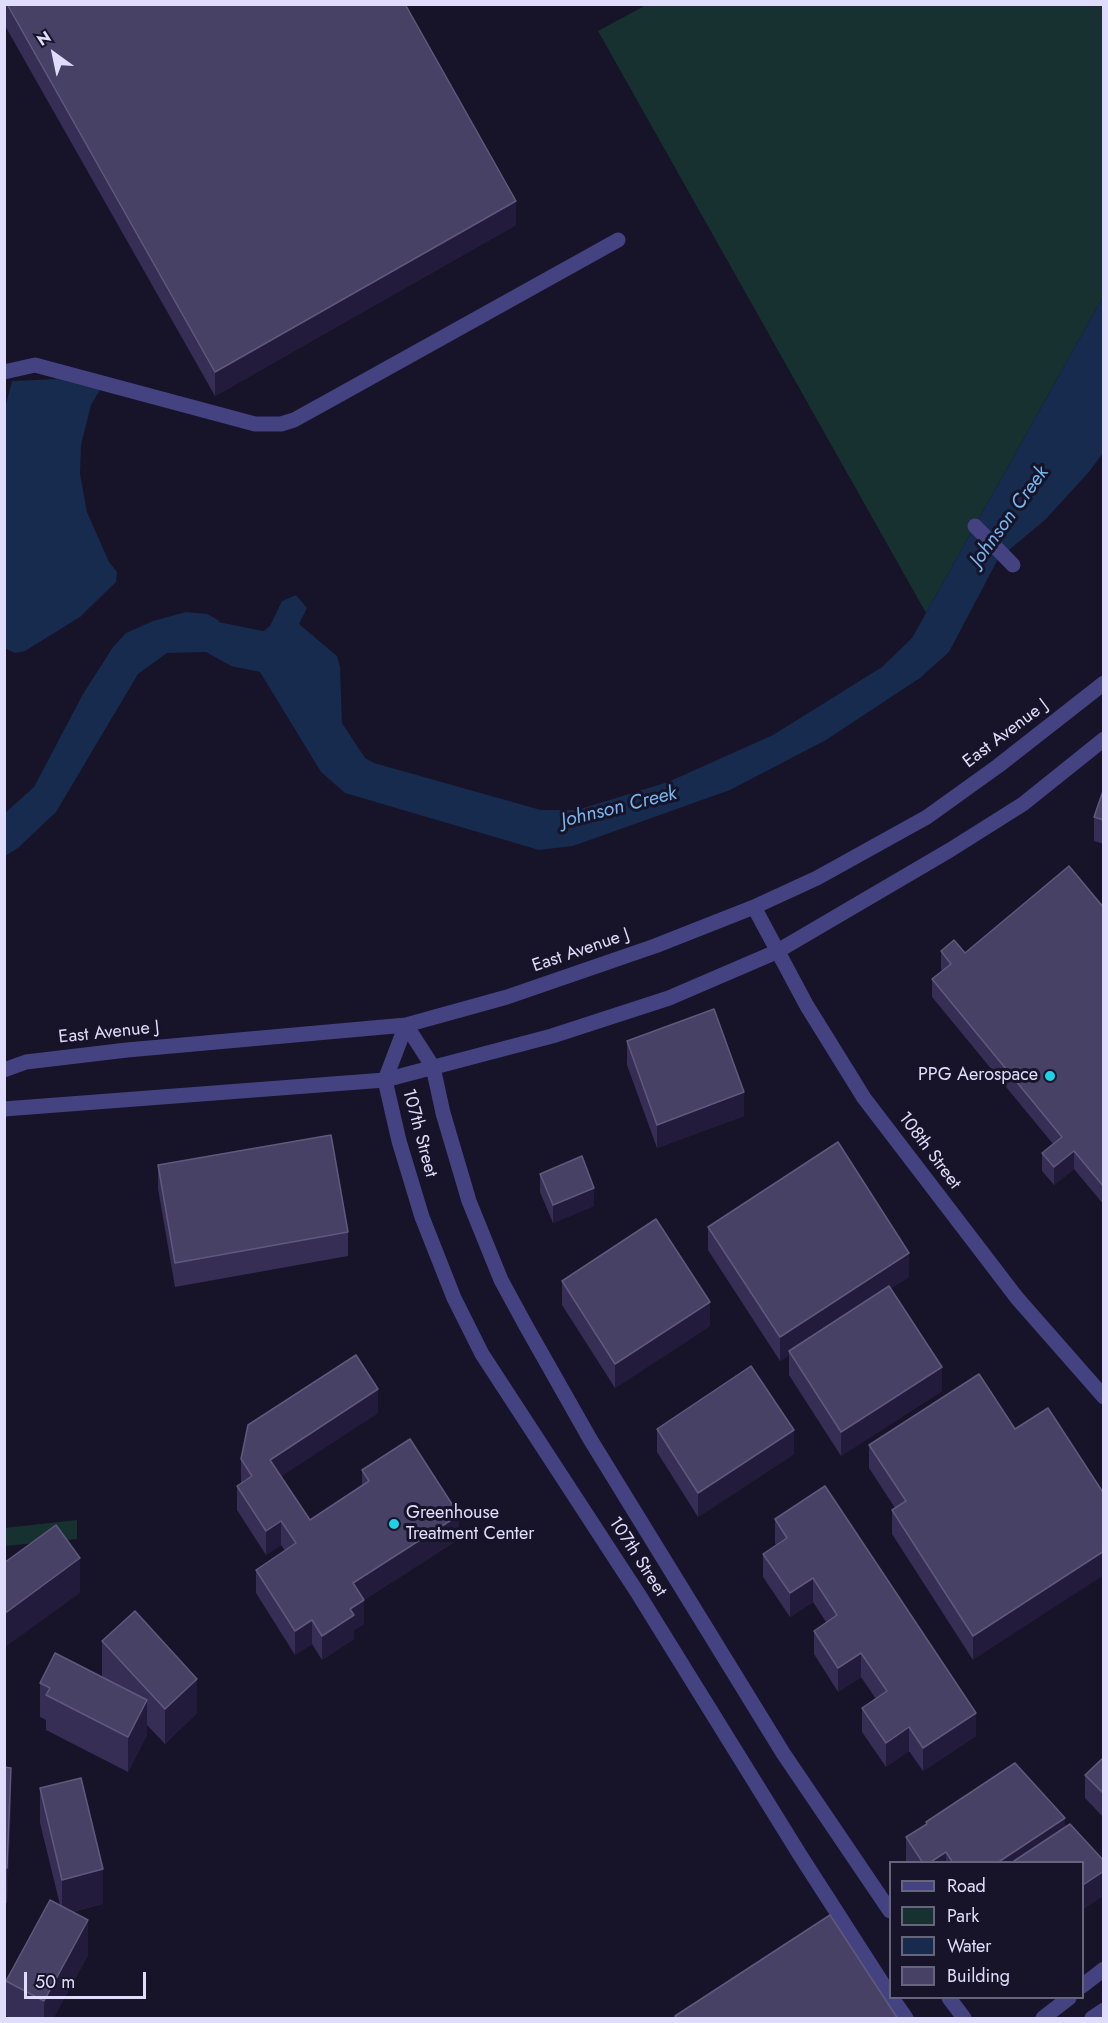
<!DOCTYPE html>
<style>
body{margin:0}
#map{position:relative;width:1108px;height:2023px;overflow:hidden;background:#171328;font-family:Jost,sans-serif}
canvas{display:block}
.frame{position:absolute;inset:0;border:6px solid #e0ddfc;pointer-events:none}
.legend{position:absolute;left:889px;top:1861px;width:195px;height:138px;box-sizing:border-box;background:#171328;border:2px solid #67647d;margin:0;padding:8px 10px;list-style:none;font-size:18px;color:#e0ddfc}
.legend li{display:flex;align-items:center;gap:12px;height:30px}
.legend b{width:30px;border:2px solid #67647d}
.north{position:absolute;left:24px;top:24px;width:60px;height:60px;-webkit-text-stroke:4px #171328;paint-order:stroke;rotate:327deg;font-size:16px;font-weight:700;line-height:24px;text-align:center;color:#e0ddfc}
.north::after{content:'';display:block;margin:auto;width:21px;height:27px;background:#e0ddfc;clip-path:polygon(50% 0,100% 100%,50% 72%,0 100%)}
.scale{position:absolute;left:24px;top:1972px;width:122px;height:27px;box-sizing:border-box;border:3px solid #e0ddfc;border-top:0;padding-left:8px;font-size:18px;line-height:21px;white-space:nowrap;color:#e0ddfc;-webkit-text-stroke:4px #171328;paint-order:stroke}
</style>
<div id="map">
<canvas width="1108" height="2023"></canvas>
<div class="frame"></div>
<ul class="legend">
<li><b style="height:8px;background:#454282"></b>Road</li>
<li><b style="height:16px;background:#163130"></b>Park</li>
<li><b style="height:16px;background:#162b4d"></b>Water</li>
<li><b style="height:16px;background:#484166"></b>Building</li>
</ul>
<div class="north">N</div>
<div class="scale">50 m</div>
</div>
<script>
const ctx = document.querySelector('canvas').getContext('2d');
ctx.lineJoin = 'round';
function fill(path, color) { ctx.fillStyle = color; ctx.fill(path, 'evenodd'); }
const poly = rows => new Path2D(rows.map(r => 'M' + r).join(''));
function strokePath(path, color, width, dash) { ctx.strokeStyle = color; ctx.lineWidth = width; ctx.lineCap = dash ? 'butt' : 'round'; ctx.setLineDash(dash || []); ctx.stroke(path); }
function label(font, color, halo, rows, align = 'center') {
  ctx.font = font + ' Jost,sans-serif'; ctx.lineWidth = 6; ctx.setLineDash([]); ctx.textBaseline = 'middle'; ctx.strokeStyle = halo; ctx.fillStyle = color; for (const [text, x, y, turn = 0] of rows) {
    ctx.save(); ctx.translate(x, y); ctx.rotate((+turn || 0) * Math.PI / 180); ctx.textAlign = isNaN(turn) ? turn : align; if (halo) ctx.strokeText(text, 0, 0); ctx.fillText(text, 0, 0); ctx.restore();
  }
}
fill(poly([
 [646,5,1103,5,1103,297,926,613,598,31],
 [77,1520,77,1539,5,1546,4,1528]
]), '#163130');
fill(poly([
 [1103,297,1103,453,1088,473,1045,520,998,559,949,652,920,678,826,740,730,790,573,846,539,850,345,793,321,772,260,672,231,666,206,652,167,653,138,674,56,812,18,848,5,856,5,813,34,787,83,694,113,647,126,633,153,621,186,612,207,614,218,620,231,634,237,648,244,647,270,626,282,601,296,595,307,608,299,624,337,656,340,667,342,723,365,758,374,763,541,810,577,810,668,782,773,735,882,667,912,638],
 [57,379,100,390,91,405,81,445,80,474,87,512,109,562,117,572,116,582,80,617,25,651,15,653,4,648,5,408,12,381]
]), '#162b4d');
strokePath(poly([
 [195,633,222,637,276,648,286,656]
]), '#162b4d', 28);
strokePath(poly([
 [4,372,35,365,255,424,281,424,294,420,332,399,618,240],
 [975,526,1013,565],
 [754,907,807,1006,864,1098,1017,1298,1104,1397],
 [406,1025,385,1080,399,1141,422,1217,454,1298,482,1354,639,1595,800,1855,890,1995],
 [406,1025,433,1067,443,1113,469,1201,501,1280,526,1326,590,1439,783,1753,890,1911],
 [4,1070,26,1062,127,1050,406,1025,507,997,655,946,754,907,817,878,927,817,998,766,1104,683],
 [4,1109,385,1080,552,1036,669,998,776,952,950,850,1023,804,1104,739],
 [1082,1986,1104,1969],
 [892,1998,906,2018],
 [949,1998,964,2018],
 [1043,2018,1069,1998],
 [1092,2018,1104,2010]
]), '#454282', 15);
fill(poly([
 [4,4,405,4,516,225,215,396,4,24],
 [1104,788,1104,844,1094,841,1094,817],
 [1104,908,1104,1205,1074,1169,1054,1185,1042,1171,1042,1153,1053,1144,932,997,932,979,942,971,941,969,941,951,965,953],
 [627,1041,744,1116,657,1148,627,1065],
 [158,1165,348,1232,348,1256,175,1287,158,1189],
 [540,1174,594,1206,553,1223,540,1192],
 [708,1227,909,1277,891,1288,942,1391,841,1456,789,1375,789,1355,780,1361,708,1250],
 [562,1281,710,1326,615,1388,562,1305],
 [979,1374,973,1660,892,1534,892,1510,895,1508,869,1468,869,1445],
 [378,1413,281,1476,310,1520,362,1486,362,1470,459,1539,364,1600,364,1624,354,1630,354,1639,322,1660,312,1644,295,1655,256,1593,256,1570,285,1551,281,1545,266,1555,237,1510,237,1486,241,1484,241,1459],
 [657,1429,794,1454,698,1517,657,1452],
 [775,1519,976,1736,923,1771,909,1751,886,1767,862,1732,862,1708,876,1699,861,1677,838,1692,814,1654,814,1631,826,1622,813,1602,790,1617,763,1577,763,1554,776,1545,775,1543],
 [102,1641,197,1713,165,1744,147,1725,147,1735,128,1772,46,1730,46,1720,40,1717,40,1683,104,1679,102,1676],
 [1104,1757,1104,1818,1085,1798,1085,1775],
 [4,1767,11,1802,7,1903,4,1902],
 [40,1788,103,1904,72,1912,88,1955,53,2019,11,2019,6,2016,6,1981,60,1905,40,1823],
 [926,1822,1065,1828,1104,1895,1083,1909,1083,1863,907,1863,906,1861,906,1837,926,1824]
]), '#362e54');
fill(poly([
 [516,201,516,225,215,396,215,372],
 [744,1092,744,1116,657,1148,657,1125],
 [1074,1151,1074,1169,1054,1185,1054,1167],
 [594,1188,594,1206,553,1223,553,1205],
 [909,1253,909,1277,790,1354,789,1351,789,1355,780,1361,780,1337],
 [710,1302,710,1326,615,1388,615,1364],
 [942,1367,942,1391,841,1456,841,1432],
 [378,1389,378,1413,270,1484,270,1460],
 [794,1430,794,1454,698,1517,698,1493],
 [459,1515,459,1539,353,1607,353,1583],
 [281,1521,281,1545,266,1555,266,1531],
 [1104,1551,1104,1575,973,1660,973,1636],
 [80,1558,80,1593,4,1648,4,1614],
 [813,1578,813,1602,790,1617,790,1593],
 [364,1600,364,1624,354,1630,354,1639,322,1660,322,1636,350,1609],
 [312,1620,312,1644,295,1655,295,1631],
 [861,1653,861,1677,838,1692,838,1668],
 [197,1679,197,1713,165,1744,165,1709],
 [147,1700,147,1735,128,1772,128,1737],
 [976,1713,976,1736,923,1771,923,1748],
 [909,1727,909,1751,886,1767,886,1743],
 [11,1768,11,1802,7,1903,7,1868],
 [1065,1818,1065,1842,1033,1863,997,1863],
 [946,1852,946,1863,929,1863],
 [103,1869,103,1904,62,1914,62,1880],
 [1104,1871,1104,1895,1083,1909,1083,1885],
 [88,1920,88,1955,53,2019,44,2019,44,2001]
]), '#221b3b');
const building = poly([
 [7,4,405,4,516,201,215,372,7,4],
 [1104,788,1104,820,1094,817,1104,788],
 [1069,866,1104,908,1104,1187,1074,1151,1054,1167,1042,1153,1062,1137,932,979,951,964,941,951,954,940,965,953,1069,866],
 [714,1009,744,1092,657,1125,627,1041,714,1009],
 [331,1135,348,1232,175,1263,158,1165,331,1135],
 [838,1142,909,1253,780,1337,708,1227,838,1142],
 [582,1156,594,1188,553,1205,540,1174,582,1156],
 [656,1219,710,1302,615,1364,562,1281,656,1219],
 [889,1286,942,1367,841,1432,789,1351,889,1286],
 [356,1355,378,1389,270,1460,310,1520,369,1481,362,1470,410,1439,459,1515,353,1583,364,1600,350,1609,354,1615,322,1636,312,1620,295,1631,256,1570,296,1543,281,1521,266,1531,237,1486,252,1476,241,1459,248,1425,356,1355],
 [751,1366,794,1430,698,1493,657,1429,751,1366],
 [979,1374,1015,1429,1048,1408,1104,1494,1104,1551,973,1636,892,1510,906,1501,869,1445,979,1374],
 [825,1486,976,1713,923,1748,909,1727,886,1743,862,1708,887,1691,861,1653,838,1668,814,1631,837,1615,813,1578,790,1593,763,1554,787,1538,775,1519,825,1486],
 [56,1525,80,1558,4,1614,4,1563,56,1525],
 [135,1611,197,1679,165,1709,102,1641,135,1611],
 [55,1653,147,1700,128,1737,46,1695,50,1688,40,1683,55,1653],
 [1104,1757,1104,1794,1085,1775,1104,1757],
 [1015,1763,1065,1818,997,1863,953,1863,946,1852,929,1863,923,1863,906,1837,927,1824,926,1822,1015,1763],
 [4,1767,11,1768,7,1868,4,1868,4,1767],
 [81,1778,103,1869,62,1880,40,1788,81,1778],
 [1070,1824,1104,1861,1104,1871,1083,1885,1083,1863,1011,1863,1070,1824],
 [50,1900,88,1920,44,2001,6,1981,50,1900],
 [830,1915,898,2019,677,2019,675,2016,830,1915]
]);
fill(building, '#484166');
strokePath(building, '#60597d', 1.5);
for (const [x, y, r, color] of [
 [1050,1076,6,"#1cd2e9"],
 [394,1524,6,"#1cd2e9"]
]) { const dot = new Path2D(); dot.arc(x, y, r, 0, 2 * Math.PI); ctx.fillStyle = color; ctx.fill(dot); strokePath(dot, '#171328', 2); }
label('18px', '#e0ddfc', '#171328', [
 ["East Avenue J",1006,734,-37],
 ["East Avenue J",581,951,-19],
 ["East Avenue J",109,1033,-6],
 ["107th Street",419,1133,75],
 ["108th Street",929,1151,53],
 ["107th Street",637,1557,57]
]);
label('18px', '#e0ddfc', '#171328', [
 ["PPG Aerospace",1038,1076],
 ["Greenhouse",406,1514,"left"],
 ["Treatment Center",406,1535,"left"]
], 'right');
label('italic 20px', '#75b7f1', '#171328', [
 ["Johnson Creek",1010,517,-54],
 ["Johnson Creek",619,808,-14]
]);
</script>
